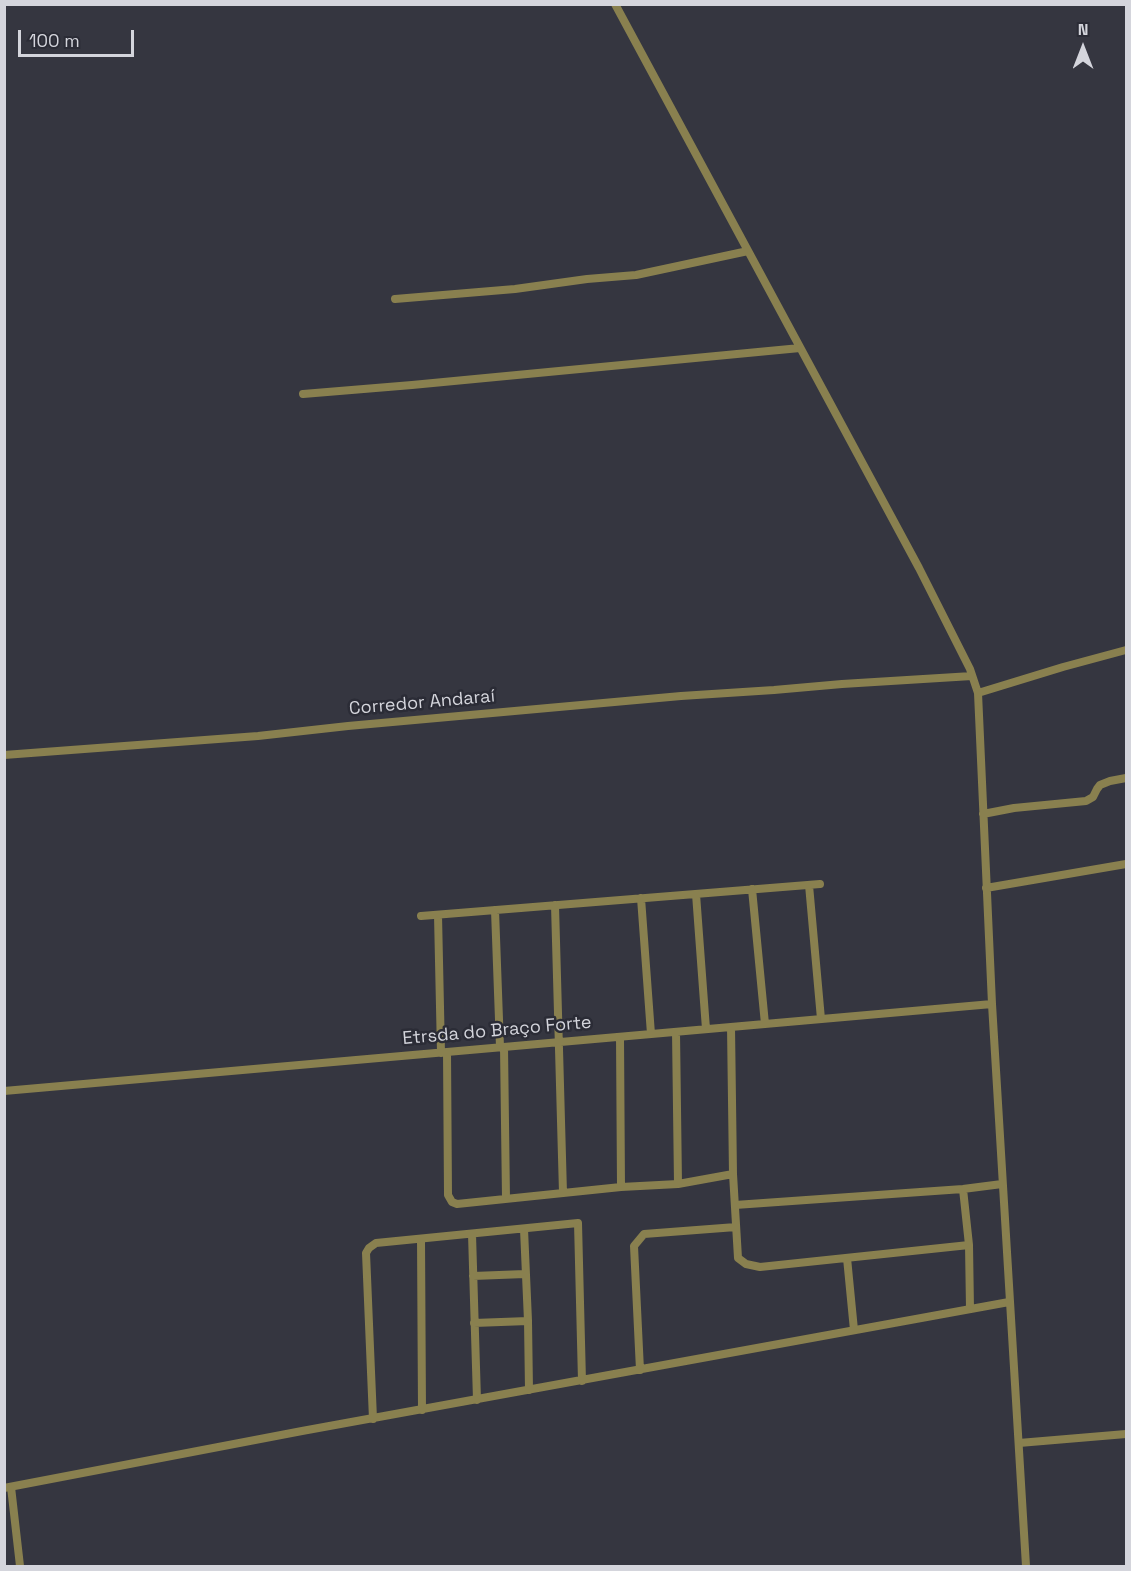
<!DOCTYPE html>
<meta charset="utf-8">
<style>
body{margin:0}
#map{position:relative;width:1131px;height:1571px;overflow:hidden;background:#353640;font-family:"Space Grotesk",sans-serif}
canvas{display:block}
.frame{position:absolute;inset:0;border:6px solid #d4d5dc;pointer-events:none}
.north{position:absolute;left:1053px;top:18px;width:60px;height:60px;-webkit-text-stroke:4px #2b2c36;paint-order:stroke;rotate:0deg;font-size:16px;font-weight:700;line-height:24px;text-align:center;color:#d4d5dc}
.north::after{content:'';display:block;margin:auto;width:21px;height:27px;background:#d4d5dc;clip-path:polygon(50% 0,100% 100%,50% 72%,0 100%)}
.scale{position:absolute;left:18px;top:30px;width:116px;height:27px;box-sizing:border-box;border:3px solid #d4d5dc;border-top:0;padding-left:8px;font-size:18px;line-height:21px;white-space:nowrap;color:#d4d5dc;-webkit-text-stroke:4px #2b2c36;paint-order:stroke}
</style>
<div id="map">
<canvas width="1131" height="1571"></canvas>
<div class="frame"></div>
<div class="north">N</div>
<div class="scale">100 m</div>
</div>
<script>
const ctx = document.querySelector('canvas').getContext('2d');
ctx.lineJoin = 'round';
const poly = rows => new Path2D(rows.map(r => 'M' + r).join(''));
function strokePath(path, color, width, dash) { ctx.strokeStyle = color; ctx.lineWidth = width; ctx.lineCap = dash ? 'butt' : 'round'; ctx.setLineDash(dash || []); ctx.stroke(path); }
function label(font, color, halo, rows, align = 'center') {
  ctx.font = font + ' "Space Grotesk",sans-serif'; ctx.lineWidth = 5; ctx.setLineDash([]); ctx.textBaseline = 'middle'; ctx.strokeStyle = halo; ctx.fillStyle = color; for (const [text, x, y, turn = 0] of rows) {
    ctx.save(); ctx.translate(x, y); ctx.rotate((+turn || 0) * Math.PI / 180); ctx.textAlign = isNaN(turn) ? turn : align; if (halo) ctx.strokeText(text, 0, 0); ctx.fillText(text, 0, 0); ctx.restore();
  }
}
strokePath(poly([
 [615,4,919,568,970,669,978,693,992,1004,1026,1566],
 [395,299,515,289,587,279,636,275,748,251],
 [303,394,412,385,800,348],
 [978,693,1063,667,1126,650],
 [4,755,258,736,348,726,681,696,774,690,842,684,972,676],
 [983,814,1014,808,1086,801,1093,797,1097,789,1100,785,1110,781,1126,778],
 [809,885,821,1019],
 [986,888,1126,864],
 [752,889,765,1024],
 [696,894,706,1029],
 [641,898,651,1034],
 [555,905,563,1193],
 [495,910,500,1047],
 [438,915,441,1053],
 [421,916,820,884],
 [676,1032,678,1184],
 [620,1037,621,1187],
 [504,1047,506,1199],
 [447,1052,448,1195,452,1202,457,1204,621,1187,678,1184,733,1174,731,1027],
 [4,1091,992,1004],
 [733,1174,738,1258,746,1264,760,1267,969,1245],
 [963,1189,969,1245,970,1309],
 [735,1205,963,1189,1002,1184],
 [524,1229,528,1321,529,1390],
 [472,1234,477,1400],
 [421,1239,422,1410],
 [847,1258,854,1330],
 [473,1276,525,1274],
 [474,1323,528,1321],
 [640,1370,634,1246,644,1234,736,1227],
 [373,1419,366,1253,369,1248,376,1243,578,1223,582,1381],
 [1019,1443,1126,1434],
 [11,1487,20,1566],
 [4,1488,302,1431,1009,1302]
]), '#89804f', 8);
label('18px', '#d4d5dc', '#2b2c36', [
 ["Corredor Andaraí",422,703,-5],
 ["Etrsda do Braço Forte",497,1031,-5]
]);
</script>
